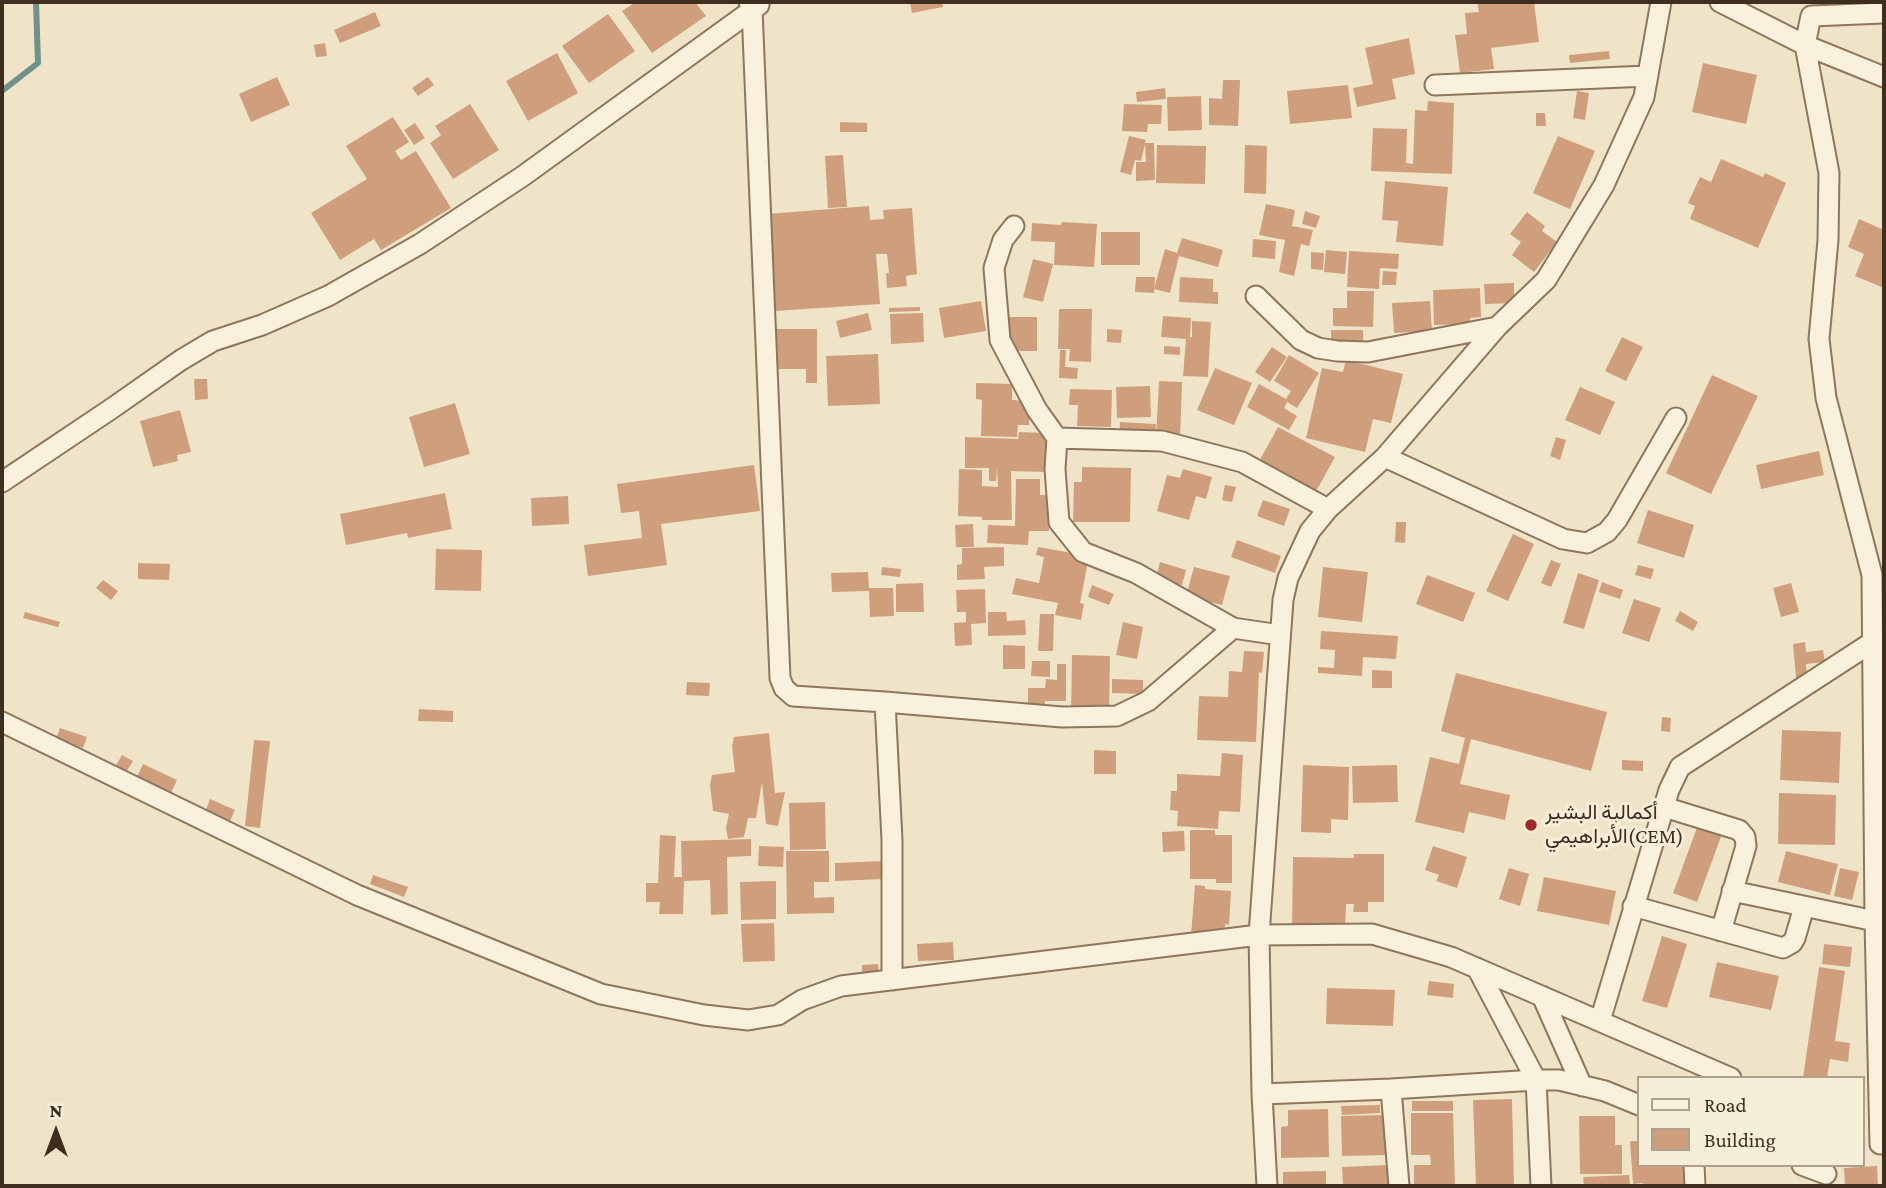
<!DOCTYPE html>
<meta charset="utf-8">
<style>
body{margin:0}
#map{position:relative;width:1886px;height:1188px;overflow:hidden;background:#f0e4c8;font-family:"Crimson Pro",serif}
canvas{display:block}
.frame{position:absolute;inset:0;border:4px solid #3d2e20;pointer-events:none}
.legend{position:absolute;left:1637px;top:1076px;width:228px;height:91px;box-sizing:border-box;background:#f7eed8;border:2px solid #ada18e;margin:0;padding:9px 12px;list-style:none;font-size:21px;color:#3d2e20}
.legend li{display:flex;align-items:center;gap:14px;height:35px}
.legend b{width:35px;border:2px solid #ada18e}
.north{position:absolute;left:21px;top:1097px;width:70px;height:70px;-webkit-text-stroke:5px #f7eed8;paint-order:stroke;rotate:0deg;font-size:19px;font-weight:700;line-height:28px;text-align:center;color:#3d2e20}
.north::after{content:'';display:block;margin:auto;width:24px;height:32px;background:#3d2e20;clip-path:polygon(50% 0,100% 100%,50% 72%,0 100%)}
</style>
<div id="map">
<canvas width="1886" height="1188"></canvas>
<div class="frame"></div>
<ul class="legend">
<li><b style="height:9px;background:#faf1dc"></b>Road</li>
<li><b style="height:19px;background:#cf9f7d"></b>Building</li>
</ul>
<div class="north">N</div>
</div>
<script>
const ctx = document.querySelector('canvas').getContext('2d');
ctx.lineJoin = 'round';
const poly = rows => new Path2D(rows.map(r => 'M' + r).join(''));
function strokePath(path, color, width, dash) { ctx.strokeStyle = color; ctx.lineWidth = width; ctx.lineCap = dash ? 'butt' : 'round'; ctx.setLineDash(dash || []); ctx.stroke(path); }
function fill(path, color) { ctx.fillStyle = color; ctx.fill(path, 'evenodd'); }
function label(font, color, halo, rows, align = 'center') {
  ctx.font = font + ' "Crimson Pro",Vazirmatn,serif'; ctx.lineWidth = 6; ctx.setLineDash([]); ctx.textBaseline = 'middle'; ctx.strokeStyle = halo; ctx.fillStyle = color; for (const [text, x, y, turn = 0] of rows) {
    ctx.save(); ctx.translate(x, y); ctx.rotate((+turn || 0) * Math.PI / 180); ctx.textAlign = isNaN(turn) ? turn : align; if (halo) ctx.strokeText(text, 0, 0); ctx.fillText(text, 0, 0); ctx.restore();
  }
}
strokePath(poly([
 [2,91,38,63,36,2]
]), '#6f938a', 6);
fill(poly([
 [636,2,695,2,706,16,652,53,622,11],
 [910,2,942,2,943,7,912,13],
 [1477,2,1534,2,1539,42,1491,48,1494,69,1460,73,1455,35,1467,34,1465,13,1479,12],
 [375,12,381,26,340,43,334,30],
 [608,14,635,51,589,83,562,46],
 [1409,38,1415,74,1392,79,1396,99,1357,107,1353,88,1373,84,1365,48],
 [325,43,327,56,316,57,314,45],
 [1609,51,1610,59,1570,63,1569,55],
 [557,53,578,93,528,121,506,81],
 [1703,63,1757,75,1746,124,1692,112],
 [277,77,290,105,251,122,239,94],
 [428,77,434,85,418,96,412,88],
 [1223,80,1240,80,1238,126,1209,125,1209,98,1222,99],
 [1348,85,1352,118,1290,124,1287,91],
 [1165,88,1166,99,1137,102,1136,92],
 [1577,91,1589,93,1585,120,1573,118],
 [1201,96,1202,130,1168,131,1167,97],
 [1428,101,1454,103,1452,174,1371,171,1373,128,1407,129,1406,163,1413,164,1415,110,1427,111],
 [470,104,499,150,453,179,430,143,441,135,435,126],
 [1124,104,1162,105,1161,124,1148,124,1147,132,1122,131],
 [1536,113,1545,113,1546,126,1536,126],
 [393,117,409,142,395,151,401,160,416,151,451,208,381,250,374,239,340,260,311,213,367,179,346,146],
 [840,122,867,123,867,132,840,132],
 [415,123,425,138,414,145,404,130],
 [1129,136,1146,140,1145,143,1154,143,1155,180,1136,181,1136,162,1146,162,1145,144,1141,161,1135,160,1131,175,1120,172],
 [1558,136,1595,151,1570,209,1533,193],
 [1157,145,1206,146,1205,184,1156,183],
 [1245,145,1267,146,1266,194,1244,193],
 [843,155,847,207,828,208,825,156],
 [1721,159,1763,177,1765,173,1786,183,1758,248,1690,219,1695,206,1688,203,1700,177,1711,182],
 [1385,181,1448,187,1443,246,1396,242,1398,221,1382,220],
 [1266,204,1295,210,1292,226,1313,230,1309,246,1301,244,1294,276,1279,272,1285,240,1259,235],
 [869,206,870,220,884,219,883,210,912,208,917,274,906,276,907,286,887,288,886,273,889,273,887,254,876,254,880,304,775,311,767,214],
 [1305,211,1320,216,1316,228,1302,224],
 [1527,212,1545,226,1542,231,1557,242,1534,272,1512,255,1521,242,1510,234],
 [1859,219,1884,230,1884,288,1855,276,1864,254,1848,247],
 [1062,222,1097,224,1094,267,1054,265,1055,242,1031,241,1032,223,1061,225],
 [1101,232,1140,232,1140,265,1101,265],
 [1182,238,1223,250,1218,267,1179,256,1170,293,1154,289,1165,249,1177,253],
 [1253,239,1276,241,1275,259,1252,257],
 [1326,250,1347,252,1345,274,1324,272],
 [1349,251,1399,254,1398,269,1380,268,1379,289,1347,287],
 [1311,252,1324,253,1323,270,1311,269],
 [1033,259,1053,264,1043,302,1023,297],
 [1383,271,1397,272,1396,285,1382,285],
 [1136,277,1155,277,1154,293,1135,292],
 [1180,277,1213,279,1213,292,1218,292,1218,304,1179,302],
 [1514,283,1514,303,1485,304,1484,284],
 [1480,288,1481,317,1470,318,1470,324,1434,325,1433,290],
 [1347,291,1374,291,1373,327,1333,326,1333,308,1347,308],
 [981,301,986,331,944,338,939,308],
 [1430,301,1432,331,1394,333,1392,303],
 [920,307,920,311,889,312,889,308],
 [1059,309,1092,309,1091,362,1069,361,1070,349,1058,349],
 [868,313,872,330,840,338,836,321],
 [923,313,924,342,891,344,890,314],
 [1163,316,1191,318,1190,337,1192,337,1192,321,1211,322,1208,377,1183,376,1186,339,1161,337],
 [1008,317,1037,317,1037,351,1009,351],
 [773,329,817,329,817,383,806,383,806,369,773,369],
 [1107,329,1122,330,1121,343,1107,342],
 [1331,330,1363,330,1363,348,1331,347],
 [1622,337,1643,347,1626,381,1605,371],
 [1164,346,1180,347,1180,355,1164,354],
 [1272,347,1287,357,1270,382,1255,372],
 [1060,350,1066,350,1065,367,1078,368,1077,379,1059,378],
 [878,354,880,404,828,406,826,356],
 [1289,355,1319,373,1297,408,1287,402,1284,408,1297,416,1289,430,1247,407,1259,384,1286,399,1291,391,1274,381],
 [1346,360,1403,374,1391,423,1373,419,1365,452,1306,438,1322,368,1343,372],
 [1215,368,1252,383,1234,425,1197,410],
 [1712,375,1758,396,1711,494,1666,473],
 [194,379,207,379,208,399,195,400],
 [1159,381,1182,382,1180,440,1156,438],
 [976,383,1012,384,1012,400,1030,401,1029,425,1018,425,1017,437,981,436,982,400,976,399],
 [1150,386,1151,417,1117,418,1116,387],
 [1580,387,1615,402,1600,435,1565,420],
 [1070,389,1112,390,1111,427,1077,426,1078,405,1069,405],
 [455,403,470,454,424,467,409,417],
 [180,410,191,452,177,455,178,461,153,467,140,421],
 [1120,422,1156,424,1155,439,1119,437],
 [1278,427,1335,457,1314,495,1257,465],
 [1019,432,1046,433,1045,472,1011,471,1012,520,982,520,982,517,958,516,959,469,982,470,982,486,998,487,997,468,996,481,989,481,989,468,965,468,965,437,1018,439],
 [1556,437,1566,440,1560,460,1550,456],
 [1819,451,1824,475,1761,489,1756,465],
 [754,465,760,511,661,524,667,565,588,576,584,545,642,538,639,511,621,513,617,484],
 [1082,467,1131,468,1130,522,1073,522,1074,482,1082,482],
 [1183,469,1212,477,1206,499,1196,496,1189,520,1157,511,1167,475,1180,478],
 [1016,479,1040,479,1040,495,1049,495,1049,531,1029,531,1028,545,987,543,988,525,1015,526],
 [1225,485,1236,487,1232,502,1222,500],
 [445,493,452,529,408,538,407,533,346,545,340,514],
 [568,496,569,524,532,526,531,498],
 [1263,500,1290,509,1284,526,1257,516],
 [1648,510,1694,525,1684,558,1637,543],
 [1396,522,1406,522,1405,543,1395,542],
 [973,524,974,547,956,547,955,525],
 [1513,534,1534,544,1508,601,1486,591],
 [1237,540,1281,556,1275,573,1231,557],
 [1004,547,1004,566,984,567,985,579,957,580,957,565,962,564,962,548],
 [1038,547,1089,556,1080,603,1084,604,1081,620,1055,615,1058,603,1012,594,1016,578,1039,583,1044,557,1036,555],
 [436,549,482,550,481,591,435,590],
 [1551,560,1561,564,1551,587,1541,583],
 [1160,562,1186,570,1182,585,1156,578],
 [138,563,170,564,169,580,138,579],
 [1638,565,1654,569,1651,579,1635,575],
 [882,567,901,569,900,577,881,575],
 [1194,567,1230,576,1222,605,1186,596],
 [1323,567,1368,572,1362,622,1318,617],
 [868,572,869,588,893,588,894,616,870,617,869,591,832,592,831,573],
 [1578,573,1599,580,1584,629,1563,623],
 [1427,575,1475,593,1463,622,1416,604],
 [103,580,118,591,111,600,96,588],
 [1602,582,1623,590,1620,599,1599,592],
 [923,583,924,612,896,612,896,584],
 [1791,583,1799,612,1781,617,1773,588],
 [1092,585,1114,594,1109,605,1088,597],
 [985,589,986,623,971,624,972,645,955,646,954,623,966,622,966,612,957,612,956,590],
 [1634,599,1661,608,1649,642,1622,633],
 [1680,611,1698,622,1693,631,1675,621],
 [25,612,60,622,58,627,23,618],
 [988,612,1006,612,1007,621,1025,620,1026,635,988,636],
 [1040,614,1054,614,1053,651,1038,651],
 [1123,622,1143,627,1137,659,1116,655],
 [1321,631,1398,636,1396,659,1363,657,1362,676,1318,673,1318,667,1334,668,1335,650,1320,649],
 [1805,642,1806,652,1823,650,1825,662,1806,664,1807,677,1796,678,1793,644],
 [1003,645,1025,646,1025,669,1003,669],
 [1244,651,1264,652,1262,673,1259,672,1256,742,1197,740,1199,696,1228,697,1229,671,1242,672],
 [1072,655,1110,656,1109,714,1071,713],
 [1032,661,1050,661,1050,677,1031,676],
 [1057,664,1066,664,1066,701,1045,701,1045,708,1028,709,1028,688,1045,688,1046,679,1057,680],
 [1372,670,1392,671,1392,688,1372,688],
 [1456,673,1607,712,1591,771,1471,739,1460,784,1510,795,1505,820,1469,812,1464,833,1415,822,1430,757,1459,764,1465,738,1441,731],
 [1112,679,1143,680,1143,694,1112,693],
 [687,682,710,683,709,696,686,695],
 [419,709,453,711,453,722,418,721],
 [1662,717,1671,718,1670,732,1661,731],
 [60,728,87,737,83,748,56,739],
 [1782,730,1841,732,1839,783,1780,780],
 [769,733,775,793,785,792,778,826,766,824,762,782,756,818,748,818,744,837,728,839,726,828,729,814,713,811,710,785,712,775,735,772,732,746,734,737],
 [254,740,270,741,260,828,245,826],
 [1094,750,1116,751,1116,774,1094,774],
 [1222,753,1243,755,1240,812,1219,811,1218,829,1177,826,1178,811,1170,810,1171,791,1177,791,1177,774,1220,776],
 [122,755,133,761,125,774,115,767],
 [1622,760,1643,761,1643,771,1622,770],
 [143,764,177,780,170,795,136,779],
 [1303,765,1349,767,1348,820,1331,819,1331,833,1301,832],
 [1397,765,1398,802,1353,803,1352,766],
 [1779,793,1836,795,1835,845,1778,844],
 [210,799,235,810,230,821,206,810],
 [825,802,826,849,790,850,789,803],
 [1698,825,1722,834,1697,902,1673,893],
 [1190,830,1215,830,1215,835,1232,835,1232,883,1216,883,1216,879,1190,879],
 [1184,831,1185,851,1163,852,1162,832],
 [660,835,676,836,674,877,682,877,681,841,751,839,751,856,727,857,728,914,711,915,710,880,684,881,683,914,659,914,660,902,646,902,646,883,658,883],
 [759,846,784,847,783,867,758,866],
 [1433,846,1467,857,1457,888,1436,881,1439,875,1425,870],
 [786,851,829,851,829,882,814,882,814,898,834,897,834,913,787,914],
 [1786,851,1838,864,1830,895,1778,882],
 [1354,854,1384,854,1384,902,1368,902,1368,912,1353,912,1354,904,1346,904,1345,929,1292,928,1293,857,1354,858],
 [882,861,883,879,835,881,835,863],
 [1509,868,1529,874,1520,906,1499,899],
 [1840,868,1859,872,1852,900,1834,896],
 [373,875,408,887,404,897,370,884],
 [1544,877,1616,891,1609,925,1537,911],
 [776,881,776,919,741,920,740,882],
 [1195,885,1205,886,1205,889,1231,891,1229,925,1225,924,1224,939,1191,936],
 [774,923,775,961,743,962,741,924],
 [1662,936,1687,944,1667,1008,1642,1001],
 [953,942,954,960,918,961,917,944],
 [1824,944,1852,947,1850,967,1822,964],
 [1717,962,1779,976,1771,1010,1709,997],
 [878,964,879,975,862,976,862,965],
 [1819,967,1845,971,1835,1041,1850,1043,1848,1062,1830,1059,1827,1078,1803,1078],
 [1429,981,1454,984,1453,998,1427,995],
 [1327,988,1395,990,1393,1026,1326,1024],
 [1512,1099,1514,1186,1476,1186,1473,1100],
 [1412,1101,1453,1101,1453,1111,1412,1111],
 [1380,1105,1380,1113,1342,1115,1341,1106],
 [1328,1109,1329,1157,1281,1158,1281,1127,1288,1126,1288,1110],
 [1411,1113,1453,1113,1455,1186,1414,1186,1414,1165,1431,1165,1430,1155,1411,1155],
 [1385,1115,1386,1155,1342,1156,1341,1116],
 [1579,1116,1615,1116,1615,1145,1622,1145,1622,1174,1580,1174],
 [1630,1141,1639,1141,1639,1165,1687,1165,1688,1186,1643,1186,1643,1183,1633,1184],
 [1387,1165,1388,1186,1343,1186,1342,1167],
 [1877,1166,1878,1186,1845,1186,1844,1168],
 [1326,1171,1326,1184,1317,1184,1317,1186,1283,1186,1283,1172],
 [1629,1175,1630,1186,1584,1186,1583,1177]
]), '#cf9f7d');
const minor = poly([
 [749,2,752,9,780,678,784,688,793,696,885,702,892,840,892,980],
 [1720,2,1805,45,1829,173,1828,240,1819,339,1826,398,1872,575,1875,921,1880,1144],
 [1884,13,1811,16,1805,45,1884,77],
 [1435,85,1648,76],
 [1014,226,1003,240,994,268,1000,340,1037,410,1057,438,1162,441,1242,462,1328,509],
 [1256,296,1301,340,1318,348,1337,351,1368,352,1497,327],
 [1057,438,1055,469,1059,522,1083,552,1136,573,1233,628,1280,635],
 [1385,457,1563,539,1587,543,1607,532,1617,520,1676,418],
 [2,482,111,409,181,360,213,341,262,325,328,296,420,244,523,176,759,5],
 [885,702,1062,717,1117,716,1148,701,1233,628],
 [2,722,357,895,601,994,704,1015,748,1020,778,1015,802,1000,841,986,1259,935,1372,934,1451,957,1731,1078],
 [1664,807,1739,830,1745,837,1746,846,1721,931],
 [1732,891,1875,921],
 [1633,906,1783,948,1792,943,1795,938,1804,907],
 [1477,968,1536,1080,1541,1186],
 [1542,996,1582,1086],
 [1600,1021,1669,790,1680,767,1871,643],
 [1391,1089,1399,1186],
 [1262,1094,1391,1089,1536,1080,1559,1080,1605,1091,1639,1105],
 [1694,1165,1695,1186],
 [1802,1165,1826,1174],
 [1267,1186,1262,1094,1259,935,1283,600,1288,578,1310,531,1328,509,1385,457,1497,327,1546,280,1604,185,1644,97,1661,2]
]);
strokePath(minor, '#8d765c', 23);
strokePath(minor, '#faf1dc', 19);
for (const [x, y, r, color] of [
 [1531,825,7,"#9e2a2b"]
]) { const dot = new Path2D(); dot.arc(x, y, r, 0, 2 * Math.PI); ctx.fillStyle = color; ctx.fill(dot); strokePath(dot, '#f7eed8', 2.5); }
label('21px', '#3d2e20', '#f7eed8', [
 ["أكمالية البشير",1545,813],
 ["الأبراهيمي(CEM)",1545,837]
], 'left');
</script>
